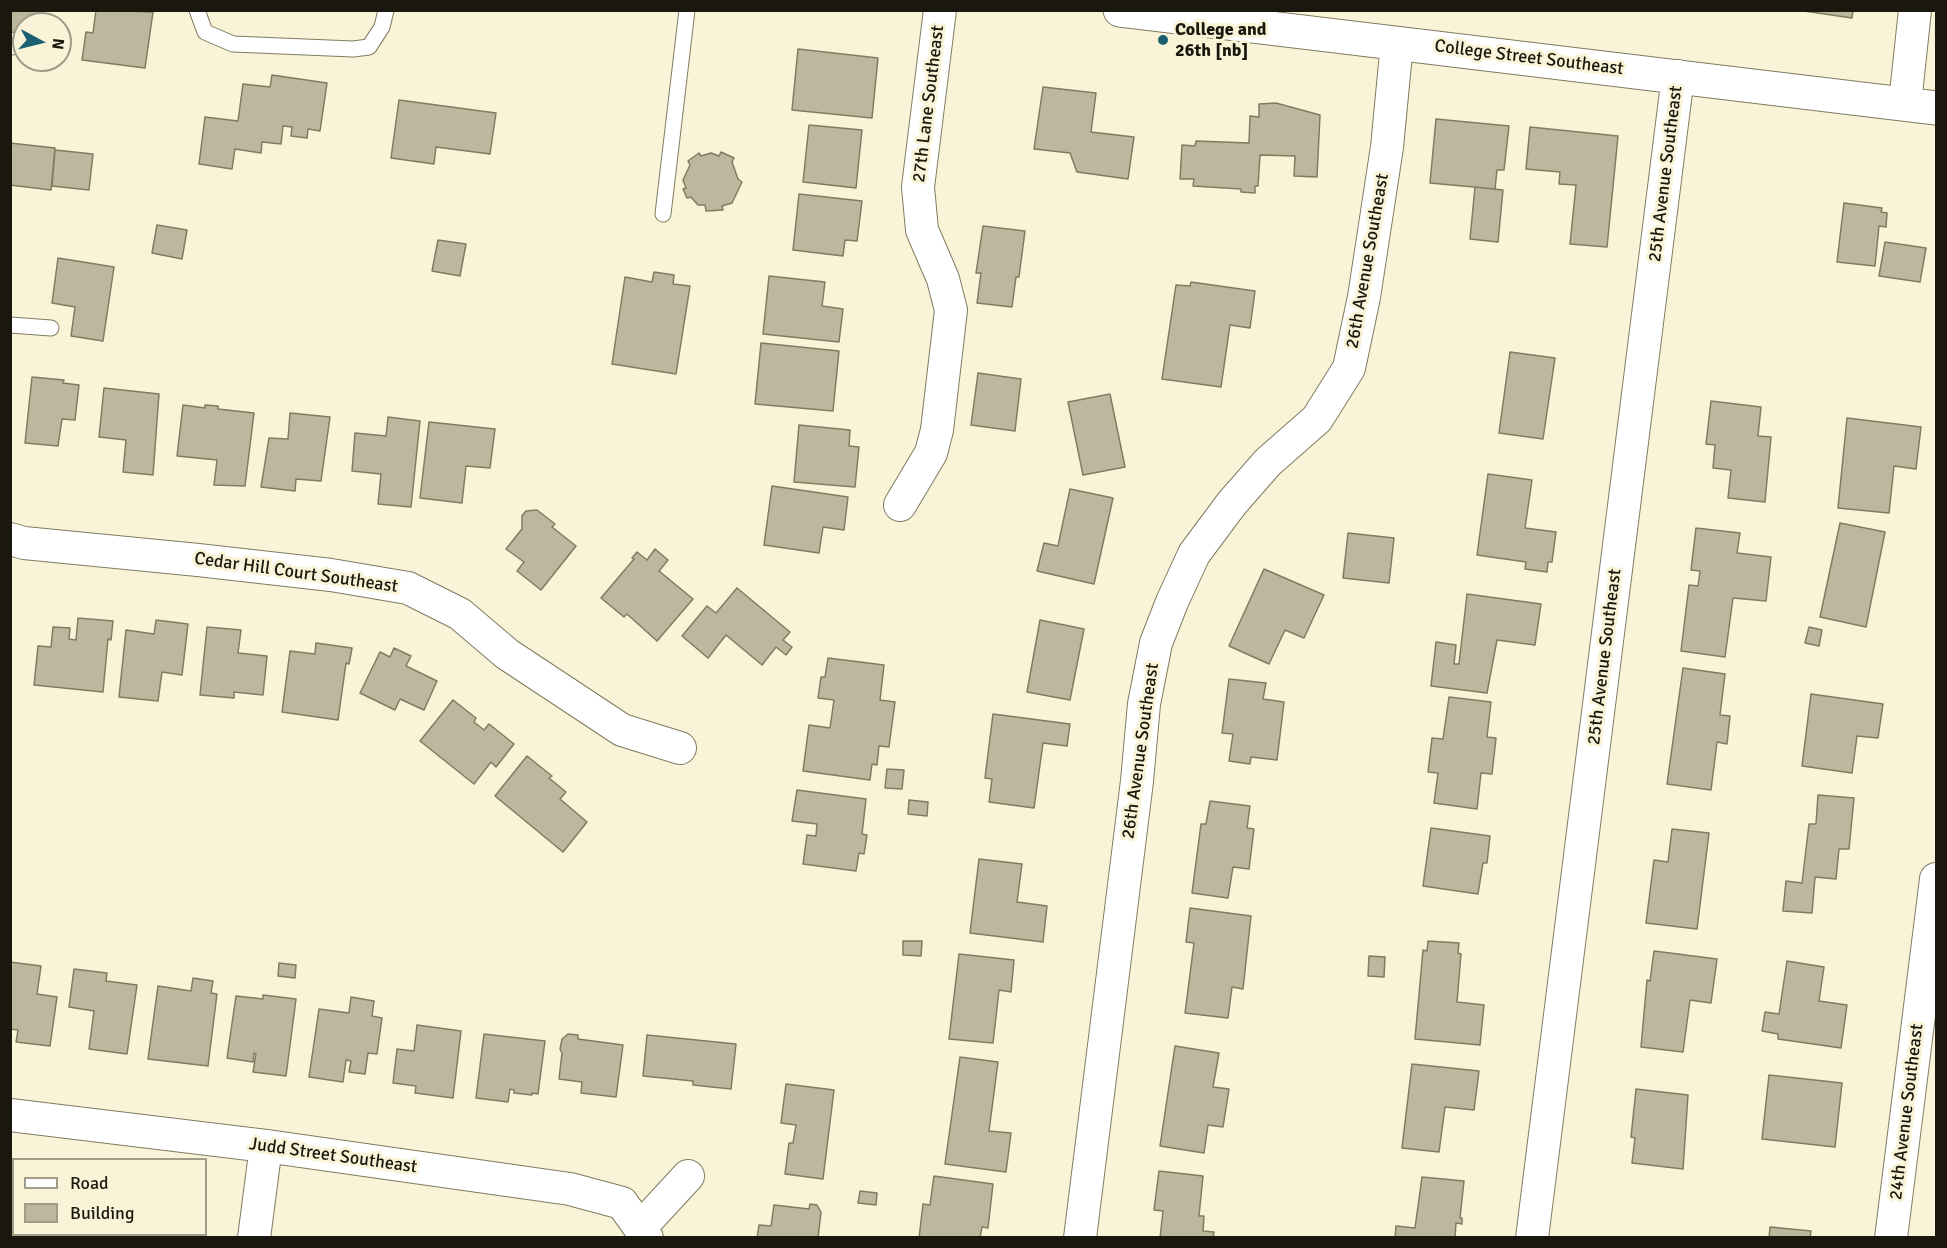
<!DOCTYPE html>
<style>
body{margin:0}
#map{position:relative;width:1947px;height:1248px;overflow:hidden;background:#f9f4d7;font-family:Signika,sans-serif}
canvas{display:block}
.frame{position:absolute;inset:0;border:12px solid #1a180e;pointer-events:none}
.legend{position:absolute;left:12px;top:1158px;width:195px;height:78px;box-sizing:border-box;background:#f9f4d7;border:2px solid #a09c87;margin:0;padding:8px 10px;list-style:none;font-size:18px;color:#1a180e}
.legend li{display:flex;align-items:center;gap:12px;height:30px}
.legend b{width:30px;border:2px solid #a09c87}
.north{position:absolute;left:12px;top:12px;width:60px;height:60px;box-sizing:border-box;background:#f9f4d7;border:2px solid #a09c87;border-radius:50%;rotate:97deg;font-size:16px;font-weight:700;line-height:24px;text-align:center;color:#1a180e}
.north::after{content:'';display:block;margin:auto;width:21px;height:27px;background:#1b6072;clip-path:polygon(50% 0,100% 100%,50% 72%,0 100%)}
</style>
<div id="map">
<canvas width="1947" height="1248"></canvas>
<div class="frame"></div>
<ul class="legend">
<li><b style="height:8px;background:#fff"></b>Road</li>
<li><b style="height:16px;background:#bdb89d"></b>Building</li>
</ul>
<div class="north">N</div>
</div>
<script>
const ctx = document.querySelector('canvas').getContext('2d');
ctx.lineJoin = 'round';
function fill(path, color) { ctx.fillStyle = color; ctx.fill(path, 'evenodd'); }
const poly = rows => new Path2D(rows.map(r => 'M' + r).join(''));
function strokePath(path, color, width, dash) { ctx.strokeStyle = color; ctx.lineWidth = width; ctx.lineCap = dash ? 'butt' : 'round'; ctx.setLineDash(dash || []); ctx.stroke(path); }
function label(font, color, halo, rows, align = 'center') {
  ctx.font = font + ' Signika,sans-serif'; ctx.lineWidth = 6; ctx.setLineDash([]); ctx.textBaseline = 'middle'; ctx.strokeStyle = halo; ctx.fillStyle = color; for (const [text, x, y, turn = 0] of rows) {
    ctx.save(); ctx.translate(x, y); ctx.rotate((+turn || 0) * Math.PI / 180); ctx.textAlign = isNaN(turn) ? turn : align; if (halo) ctx.strokeText(text, 0, 0); ctx.fillText(text, 0, 0); ctx.restore();
  }
}
const building = poly([
 [10,10,41,10,40,19,29,17,28,24,24,24,24,34,10,32,10,10],
 [96,10,153,12,145,68,82,60,86,32,93,33,96,10],
 [1797,10,1853,10,1852,18,1797,10],
 [798,49,878,58,872,118,792,110,798,49],
 [272,75,327,83,320,131,308,129,307,138,291,136,292,127,283,126,281,144,262,142,261,153,235,149,232,169,199,164,205,117,238,121,243,84,270,87,272,75],
 [1043,87,1096,93,1091,132,1134,137,1128,179,1077,172,1070,153,1034,149,1043,87],
 [399,100,496,113,490,154,436,147,434,164,391,158,399,100],
 [1276,103,1320,115,1317,177,1294,176,1295,156,1260,155,1258,186,1255,186,1255,193,1241,192,1241,189,1193,186,1194,179,1180,179,1182,145,1195,146,1196,141,1249,143,1250,116,1259,117,1259,104,1276,103],
 [1436,119,1509,126,1504,170,1497,170,1495,189,1430,183,1436,119],
 [809,125,862,130,856,188,803,182,809,125],
 [1530,127,1618,136,1607,247,1570,244,1576,185,1559,184,1560,172,1526,169,1530,127],
 [10,143,55,148,51,190,10,185,10,143],
 [55,150,93,154,89,190,52,186,55,150],
 [721,152,734,158,732,162,738,179,742,182,732,203,722,206,723,210,706,211,705,205,698,205,691,197,687,198,683,189,686,188,683,180,690,165,688,161,699,153,701,156,711,153,719,156,721,152],
 [1475,187,1503,190,1498,242,1470,239,1475,187],
 [799,194,862,201,857,241,845,240,843,256,793,250,799,194],
 [1844,203,1882,208,1881,212,1887,213,1886,227,1879,226,1875,266,1837,262,1844,203],
 [157,225,187,230,182,259,152,253,157,225],
 [983,226,1025,231,1019,277,1016,277,1012,307,977,303,981,273,976,273,983,226],
 [438,240,466,244,460,276,432,271,438,240],
 [1885,242,1926,248,1920,282,1879,276,1885,242],
 [58,258,114,267,103,341,71,336,75,307,52,303,58,258],
 [654,272,674,275,673,284,690,286,676,374,612,364,625,277,652,282,654,272],
 [769,276,825,282,822,306,843,309,839,342,763,334,769,276],
 [1191,282,1255,291,1250,328,1230,325,1221,387,1162,379,1176,285,1190,286,1191,282],
 [761,343,839,351,833,411,755,404,761,343],
 [1510,352,1555,358,1543,439,1499,433,1510,352],
 [978,373,1021,379,1015,431,971,425,978,373],
 [32,377,64,380,63,383,79,385,75,420,62,419,58,446,25,443,32,377],
 [104,388,159,394,153,475,123,472,126,440,99,437,104,388],
 [1110,394,1125,467,1083,475,1068,402,1110,394],
 [1711,401,1761,407,1758,436,1771,437,1765,502,1728,498,1731,470,1713,468,1715,445,1706,444,1711,401],
 [183,405,205,408,205,405,218,406,218,409,254,413,245,486,214,485,217,460,177,456,183,405],
 [290,413,330,417,321,481,296,479,295,491,261,487,269,438,288,439,290,413],
 [388,417,420,421,411,507,378,504,381,474,352,471,355,433,386,436,388,417],
 [1847,418,1921,427,1916,469,1894,466,1889,513,1838,508,1847,418],
 [429,422,495,429,490,468,466,466,462,503,420,498,429,422],
 [799,425,850,430,849,446,859,447,855,487,794,482,799,425],
 [1488,474,1532,480,1525,528,1556,532,1552,562,1548,562,1547,572,1525,569,1526,562,1477,555,1488,474],
 [772,486,848,497,844,530,823,527,819,553,764,545,772,486],
 [1070,489,1113,498,1094,584,1037,571,1044,543,1058,546,1070,489],
 [537,510,555,524,552,527,576,546,541,590,517,571,524,562,506,549,522,529,522,516,526,511,537,510],
 [1840,523,1885,532,1866,627,1820,617,1840,523],
 [1696,528,1740,533,1737,553,1771,557,1766,601,1733,598,1725,657,1681,651,1689,585,1698,586,1700,571,1691,570,1696,528],
 [1348,533,1394,538,1389,583,1343,578,1348,533],
 [655,549,668,560,659,571,693,599,657,641,627,614,624,617,601,598,634,559,632,558,637,552,647,560,655,549],
 [1264,569,1324,595,1304,638,1285,630,1269,664,1229,646,1264,569],
 [737,588,790,632,783,640,792,647,786,655,776,647,762,665,726,635,708,658,682,636,707,606,716,613,737,588],
 [1467,594,1541,604,1535,645,1497,640,1487,693,1431,686,1436,642,1456,645,1454,664,1459,664,1467,594],
 [78,618,113,621,111,640,108,639,103,692,34,685,38,646,51,647,53,627,70,628,69,639,76,640,78,618],
 [156,620,188,624,182,675,162,672,158,701,119,697,126,630,154,634,156,620],
 [1040,620,1084,629,1070,700,1027,692,1040,620],
 [207,627,241,630,238,653,267,656,263,695,234,692,234,698,200,695,207,627],
 [1809,627,1822,630,1819,646,1805,643,1809,627],
 [316,643,352,648,349,664,346,663,338,720,282,712,290,651,315,654,316,643],
 [394,648,411,656,406,666,437,681,424,710,400,699,395,710,360,693,380,652,390,657,394,648],
 [828,658,884,665,880,700,895,702,889,747,879,746,877,765,872,764,870,780,803,771,809,725,830,728,834,700,818,698,821,677,825,677,828,658],
 [1683,668,1725,674,1720,715,1730,716,1727,744,1717,742,1711,790,1667,784,1683,668],
 [1229,679,1266,683,1263,699,1284,702,1277,760,1251,757,1250,764,1229,761,1233,734,1222,733,1229,679],
 [1811,694,1883,704,1878,738,1857,736,1852,773,1802,766,1811,694],
 [1449,697,1491,702,1487,737,1496,738,1492,774,1481,773,1477,809,1434,803,1438,773,1428,772,1432,738,1443,739,1449,697],
 [453,700,476,718,474,722,484,730,489,724,514,744,496,767,491,762,474,784,420,741,453,700],
 [993,714,1070,724,1067,746,1043,743,1034,808,989,802,992,779,985,778,993,714],
 [527,756,552,776,549,778,566,792,560,799,587,822,563,852,495,796,527,756],
 [887,769,904,770,902,789,885,788,887,769],
 [797,790,866,799,862,834,867,835,864,854,859,853,856,871,803,864,807,835,816,836,817,824,792,821,797,790],
 [1818,795,1854,798,1849,849,1839,849,1836,879,1815,877,1812,913,1783,911,1786,881,1802,883,1809,824,1816,824,1818,795],
 [909,800,928,802,927,816,908,814,909,800],
 [1210,801,1250,806,1247,828,1254,829,1249,869,1233,867,1228,898,1192,893,1201,824,1206,824,1210,801],
 [1431,828,1490,836,1487,863,1483,863,1478,894,1423,886,1431,828],
 [1672,829,1709,833,1697,929,1646,923,1654,860,1668,862,1672,829],
 [979,859,1022,864,1017,902,1047,906,1043,942,970,933,979,859],
 [1190,908,1251,916,1243,989,1232,987,1228,1018,1185,1013,1194,943,1186,942,1190,908],
 [903,941,922,941,921,956,903,955,903,941],
 [1428,941,1459,943,1458,953,1461,954,1457,1002,1484,1005,1480,1045,1415,1039,1423,950,1427,951,1428,941],
 [1654,951,1717,959,1711,1003,1690,1000,1683,1052,1641,1047,1647,980,1650,981,1654,951],
 [959,954,1014,960,1011,992,999,990,993,1043,949,1039,959,954],
 [1369,956,1385,957,1384,977,1368,976,1369,956],
 [1787,961,1824,967,1819,1001,1847,1005,1841,1048,1778,1039,1778,1034,1762,1031,1765,1012,1779,1014,1787,961],
 [10,962,41,966,37,994,57,997,50,1046,16,1042,18,1030,10,1029,10,962],
 [279,963,296,965,295,978,278,976,279,963],
 [74,969,107,973,106,981,137,985,127,1054,89,1049,94,1011,69,1007,74,969],
 [193,978,213,981,211,993,217,994,208,1066,148,1059,158,986,191,991,193,978],
 [263,995,296,999,286,1076,253,1072,256,1054,254,1053,253,1062,227,1058,236,996,263,999,263,995],
 [351,997,374,1001,372,1016,382,1018,377,1054,368,1053,365,1074,349,1072,351,1061,346,1060,343,1082,309,1077,319,1009,349,1013,351,997],
 [417,1025,461,1031,453,1098,415,1093,416,1086,393,1083,397,1049,414,1051,417,1025],
 [484,1034,545,1041,538,1094,532,1093,532,1095,514,1093,514,1090,510,1089,508,1102,476,1098,484,1034],
 [568,1034,578,1035,578,1039,623,1045,616,1097,581,1093,582,1082,559,1079,562,1053,560,1049,562,1039,568,1034],
 [647,1035,736,1044,731,1089,693,1085,693,1081,643,1076,647,1035],
 [1175,1046,1219,1053,1213,1087,1229,1089,1223,1127,1208,1125,1204,1153,1160,1146,1175,1046],
 [960,1057,998,1062,989,1131,1011,1133,1006,1172,945,1164,960,1057],
 [1412,1064,1479,1071,1474,1110,1445,1107,1439,1152,1402,1148,1412,1064],
 [1769,1075,1842,1083,1835,1147,1762,1139,1769,1075],
 [786,1084,834,1090,823,1179,785,1174,789,1143,793,1143,796,1125,781,1123,786,1084],
 [1636,1089,1688,1095,1683,1169,1632,1163,1635,1138,1631,1137,1636,1089],
 [1159,1171,1203,1176,1199,1216,1204,1216,1203,1231,1214,1232,1213,1238,1160,1238,1163,1211,1154,1210,1159,1171],
 [934,1176,993,1184,988,1228,982,1227,980,1238,919,1238,923,1204,930,1205,934,1176],
 [1422,1177,1464,1181,1460,1218,1462,1218,1462,1224,1456,1223,1455,1238,1395,1238,1396,1226,1415,1228,1422,1177],
 [10,1180,14,1180,14,1234,42,1234,42,1238,10,1238,10,1180],
 [860,1191,877,1193,876,1205,858,1203,860,1191],
 [810,1204,817,1205,821,1212,818,1238,757,1238,759,1225,771,1226,774,1205,809,1209,810,1204],
 [1770,1227,1811,1231,1810,1238,1769,1238,1770,1227],
 [108,1234,181,1234,181,1238,108,1238,108,1234]
]);
fill(building, '#bdb89d');
strokePath(building, '#807b61', 1.5);
const service = poly([
 [197,10,205,32,233,44,353,49,369,47,382,27,386,10],
 [10,47,24,46],
 [663,214,687,10],
 [10,325,51,328]
]);
const minor = poly([
 [1905,103,1915,10],
 [900,505,931,453,937,430,951,310,943,279,922,230,918,187,940,10],
 [10,539,24,543,198,560,331,575,408,588,460,614,507,654,622,730,680,748],
 [10,1115,266,1146,570,1189,622,1203,647,1238],
 [640,1228,688,1176],
 [254,1238,266,1146],
 [1080,1238,1137,781,1144,704,1156,643,1172,602,1194,554,1232,503,1268,462,1317,419,1349,368,1364,297,1387,147,1397,43],
 [1532,1238,1678,76],
 [1891,1238,1936,879]
]);
const primary = poly([
 [1120,10,1936,108]
]);
strokePath(service, '#807b62', 17);
strokePath(minor, '#807b62', 34);
strokePath(primary, '#807b62', 35);
strokePath(service, '#fff', 15);
strokePath(minor, '#fff', 32);
strokePath(primary, '#fff', 33);
for (const [x, y, r, color] of [
 [1163,40,6,"#1b6072"]
]) { const dot = new Path2D(); dot.arc(x, y, r, 0, 2 * Math.PI); ctx.fillStyle = color; ctx.fill(dot); strokePath(dot, '#f9f4d7', 2); }
label('bold 18px', '#1a180e', '#f9f4d7', [
 ["College and",1175,30],
 ["26th [nb]",1175,51]
], 'left');
label('18px', '#1a180e', '#f9f4d7', [
 ["College Street Southeast",1529,58,7],
 ["27th Lane Southeast",929,104,-83],
 ["25th Avenue Southeast",1666,174,-83],
 ["26th Avenue Southeast",1368,261,-80],
 ["Cedar Hill Court Southeast",296,573,8],
 ["25th Avenue Southeast",1605,657,-83],
 ["26th Avenue Southeast",1141,751,-82],
 ["24th Avenue Southeast",1907,1112,-83],
 ["Judd Street Southeast",333,1156,8]
]);
</script>
